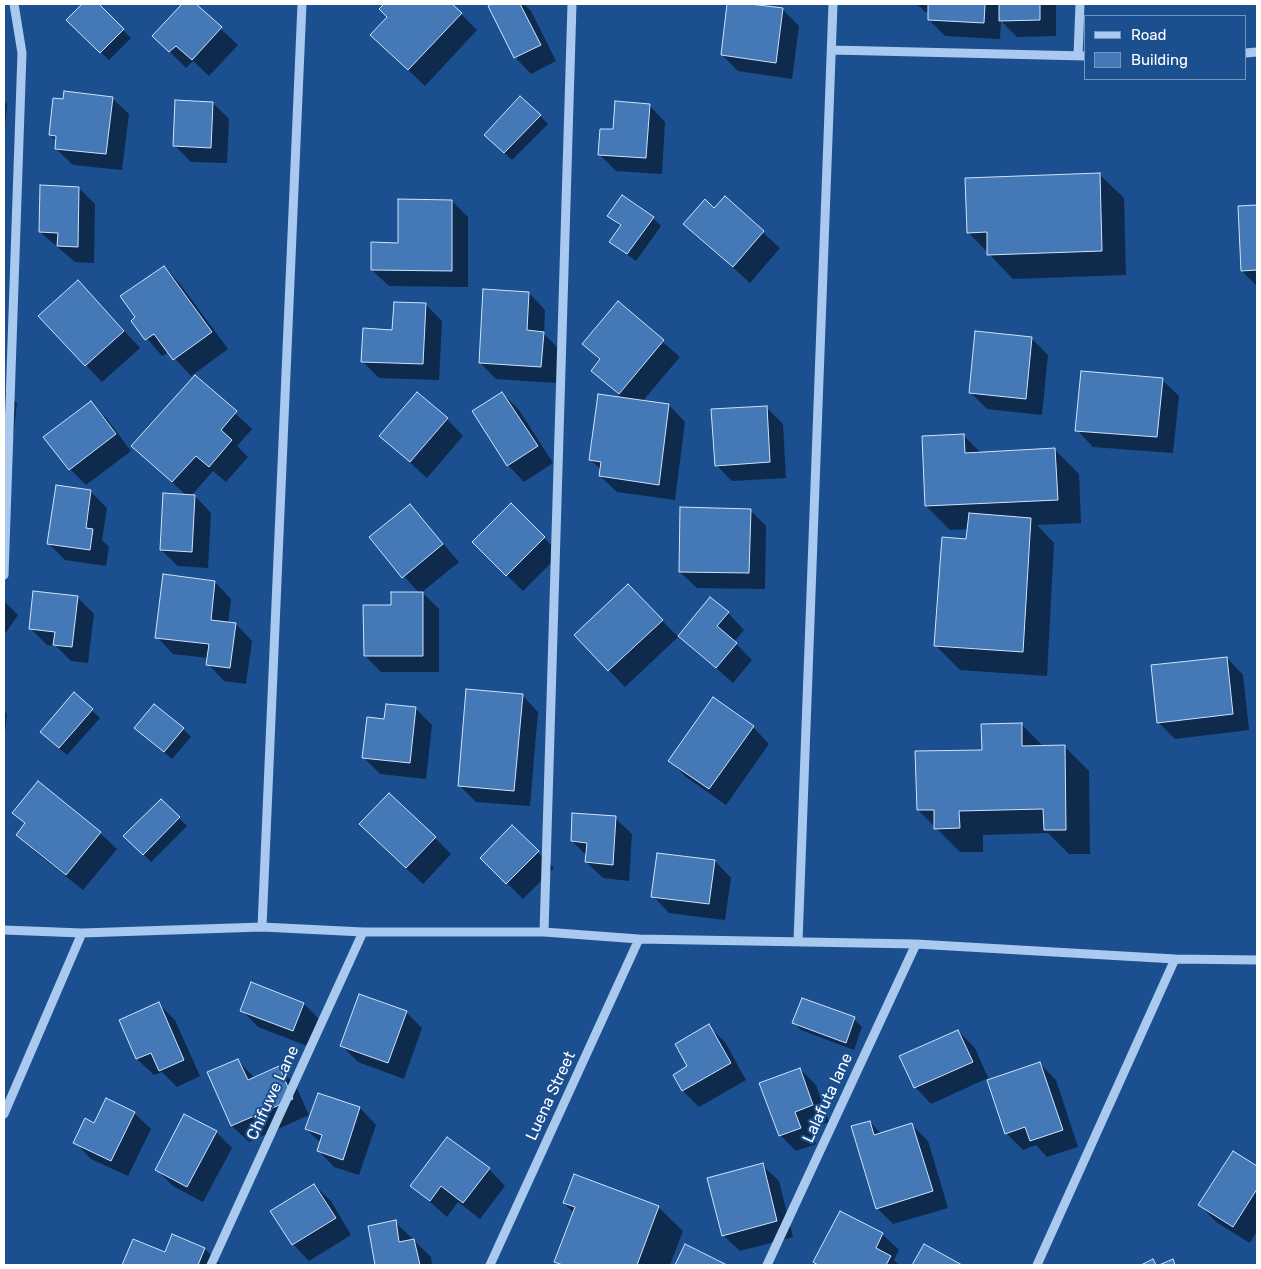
<!DOCTYPE html>
<style>
body{margin:0}
#map{position:relative;width:1261px;height:1269px;overflow:hidden;background:#1b4f8f;font-family:Rubik,sans-serif}
canvas{display:block}
.frame{position:absolute;inset:0;border:5px solid #fff;pointer-events:none}
.legend{position:absolute;left:1084px;top:15px;width:162px;height:65px;box-sizing:border-box;background:#1b4f8f;border:1px solid #7695bc;margin:0;padding:6px 9px;list-style:none;font-size:15px;color:#fff}
.legend li{display:flex;align-items:center;gap:10px;height:25px}
.legend b{width:25px;border:1px solid #7695bc}
</style>
<div id="map">
<canvas width="1261" height="1269"></canvas>
<div class="frame"></div>
<ul class="legend">
<li><b style="height:6px;background:#a9c9ee"></b>Road</li>
<li><b style="height:14px;background:#4478b7"></b>Building</li>
</ul>
</div>
<script>
const ctx = document.querySelector('canvas').getContext('2d');
ctx.lineJoin = 'round';
function fill(path, color) { ctx.fillStyle = color; ctx.fill(path, 'evenodd'); }
const poly = rows => new Path2D(rows.map(r => 'M' + r).join(''));
function strokePath(path, color, width, dash) { ctx.strokeStyle = color; ctx.lineWidth = width; ctx.lineCap = dash ? 'butt' : 'round'; ctx.setLineDash(dash || []); ctx.stroke(path); }
function label(font, color, halo, rows, align = 'center') {
  ctx.font = font + ' Rubik,sans-serif'; ctx.lineWidth = 4; ctx.setLineDash([]); ctx.textBaseline = 'middle'; ctx.strokeStyle = halo; ctx.fillStyle = color; for (const [text, x, y, turn = 0] of rows) {
    ctx.save(); ctx.translate(x, y); ctx.rotate((+turn || 0) * Math.PI / 180); ctx.textAlign = isNaN(turn) ? turn : align; if (halo) ctx.strokeText(text, 0, 0); ctx.fillText(text, 0, 0); ctx.restore();
  }
}
fill(poly([
 [84,4,97,4,131,38,109,60,68,20],
 [183,4,194,4,238,45,209,76,193,61,186,68,154,36],
 [386,4,451,4,477,30,425,86,388,51,388,17,380,9],
 [495,4,524,4,531,11,556,61,531,74,515,57,490,6],
 [728,4,782,9,799,26,792,79,738,71,722,55],
 [917,4,1056,4,1056,36,1017,37,1001,21,1000,39,945,36,929,20,929,12,925,12],
 [112,98,129,114,122,170,73,165,56,149,57,141,50,135],
 [4,101,7,104,4,145],
 [176,101,213,103,229,119,227,163,191,162,174,145],
 [649,105,665,122,662,174,616,171,600,155],
 [540,116,548,124,512,160,486,135],
 [1099,174,1124,198,1126,275,1013,279,968,232],
 [79,188,95,204,94,263,75,262,40,232],
 [725,198,780,248,750,283,685,224,714,209],
 [452,201,468,217,468,287,389,286,372,270,399,244],
 [1257,206,1257,286,1242,271,1239,207],
 [609,216,653,218,661,226,636,261,611,242,621,227],
 [164,267,180,284,228,349,191,376,169,352,162,356,132,321,137,317],
 [529,293,545,310,544,334,560,350,557,383,496,379,480,363],
 [94,298,140,348,102,382,86,365],
 [618,303,680,357,642,402,669,405,685,422,675,500,617,492,600,476,601,470,590,459,623,399,593,371,600,361,584,344],
 [425,304,442,321,439,380,379,378,363,362],
 [1031,338,1048,355,1042,415,987,409,971,393],
 [195,376,252,429,237,446,248,457,226,482,213,471,191,496,195,496,211,513,208,568,178,566,161,550,187,496,133,446],
 [1162,380,1179,396,1173,453,1093,447,1077,430],
 [4,390,17,403,10,462,4,461],
 [502,393,519,410,553,463,524,482,508,465],
 [91,403,107,419,131,451,86,485,70,469],
 [766,407,783,424,786,478,732,481,716,465],
 [447,419,463,436,427,478,381,436],
 [963,435,981,453,1055,450,1079,474,1081,523,1037,525,1054,543,1047,676,960,670,936,646,968,540,969,529,950,530,926,506],
 [90,491,107,508,102,540,109,547,106,566,65,560,49,544],
 [511,505,560,554,523,591,473,542],
 [410,506,459,562,422,592,439,609,439,672,381,672,365,656,419,593,370,538],
 [750,510,766,526,765,589,697,588,680,572],
 [215,582,231,599,228,624,236,624,252,641,246,684,224,681,208,664,208,658,173,654,157,637],
 [77,597,94,614,88,663,71,661,56,646,47,645,30,628],
 [4,601,18,615,4,635],
 [644,602,678,637,625,687,575,635],
 [728,613,744,630,734,642,752,660,733,683,680,636],
 [1227,658,1243,675,1249,730,1175,739,1158,722],
 [74,694,100,718,67,755,49,740],
 [522,695,538,712,530,806,476,802,459,785],
 [713,699,753,727,769,744,726,805,686,777,670,761],
 [415,708,432,725,426,779,380,774,364,758,385,720],
 [4,711,7,714,4,744],
 [1022,725,1044,747,1065,747,1089,771,1090,854,1069,854,1048,833,983,835,983,852,960,852,918,810,983,751],
 [136,728,183,729,191,737,172,759],
 [161,800,187,826,151,862,125,836],
 [14,813,100,833,117,849,83,890,34,851,17,835,26,824],
 [615,818,632,834,629,881,603,878,586,862,587,856,572,841],
 [512,827,554,868,523,899,482,858],
 [435,838,451,854,423,884,377,841],
 [715,861,731,878,725,920,669,913,653,896],
 [252,984,304,1004,320,1020,310,1047,258,1027,242,1010],
 [159,1004,175,1020,200,1076,177,1087,162,1072,154,1075,137,1059,121,1020],
 [406,1012,422,1028,404,1079,358,1062,342,1046],
 [854,1019,862,1027,854,1050,801,1030,793,1022],
 [708,1026,725,1042,746,1080,699,1107,683,1091,674,1075,689,1067],
 [958,1031,975,1048,989,1080,1040,1064,1056,1080,1078,1147,1047,1157,1036,1145,1023,1150,1006,1133,988,1078,931,1104,915,1087],
 [238,1061,254,1077,278,1068,295,1084,309,1115,249,1142,232,1126],
 [800,1069,816,1085,829,1122,811,1128,816,1144,796,1151,780,1135],
 [318,1094,360,1108,376,1125,359,1175,334,1167,318,1150,321,1143,306,1129],
 [134,1113,151,1129,128,1176,91,1159,75,1142,95,1124],
 [870,1122,881,1134,911,1124,928,1141,948,1208,893,1224,877,1208],
 [216,1132,232,1148,203,1202,173,1186,157,1170],
 [1233,1153,1257,1168,1257,1231,1250,1243,1216,1222,1200,1205],
 [762,1165,779,1181,793,1237,740,1251,723,1235],
 [489,1169,505,1186,480,1219,458,1202,447,1217,412,1186],
 [314,1185,331,1201,351,1235,309,1261,293,1244],
 [564,1203,658,1207,683,1231,670,1265,559,1265,555,1262,574,1213],
 [395,1222,431,1257,432,1265,376,1265,369,1227],
 [882,1234,899,1250,894,1260,899,1265,817,1265,814,1262],
 [173,1236,205,1249,221,1265,124,1265,134,1241,165,1254]
]), '#0007');
const building = poly([
 [82,4,99,4,124,29,100,53,66,20,82,4],
 [182,4,196,4,222,27,192,60,176,46,169,52,152,36,182,4],
 [384,4,452,4,462,13,408,70,370,35,387,17,379,9,384,4],
 [492,4,520,4,541,45,514,58,488,6,492,4],
 [727,4,750,4,783,8,776,63,721,55,727,4],
 [928,4,985,4,984,23,928,20,928,4],
 [999,4,1040,4,1040,20,999,21,999,4],
 [64,91,113,97,106,154,55,149,56,136,49,135,53,98,63,99,64,91],
 [520,96,541,115,504,153,484,135,520,96],
 [175,100,213,102,211,148,173,146,175,100],
 [615,101,650,104,646,158,598,155,600,129,613,129,615,101],
 [1100,173,1102,251,987,255,987,232,967,233,965,178,1100,173],
 [40,185,79,187,78,247,57,246,58,233,39,232,40,185],
 [622,195,654,217,627,254,609,242,621,225,607,216,622,195],
 [725,196,764,231,733,267,683,224,705,199,714,208,725,196],
 [398,199,452,200,452,271,371,270,371,242,398,243,398,199],
 [1257,205,1257,270,1241,271,1238,206,1257,205],
 [164,266,212,332,173,360,154,334,145,340,131,321,135,317,120,296,164,266],
 [78,280,124,331,85,366,38,316,78,280],
 [483,289,529,292,527,330,544,332,541,367,479,363,483,289],
 [618,301,664,340,619,394,591,371,600,359,582,344,618,301],
 [394,302,426,303,423,364,361,362,363,328,392,330,394,302],
 [975,331,1032,337,1026,399,969,393,975,331],
 [1081,371,1163,378,1157,437,1075,431,1081,371],
 [195,375,237,411,221,430,232,440,209,467,196,456,172,482,131,446,195,375],
 [417,392,448,418,410,462,379,436,417,392],
 [502,392,538,446,507,466,472,411,502,392],
 [598,394,669,404,659,485,599,476,601,462,589,460,598,394],
 [91,401,116,434,69,470,43,437,91,401],
 [767,406,770,462,715,466,711,409,767,406],
 [964,434,965,453,1055,448,1058,500,925,506,922,436,964,434],
 [56,485,91,490,86,528,93,529,90,550,47,544,56,485],
 [163,493,195,495,192,552,160,550,163,493],
 [511,503,545,537,506,576,472,542,511,503],
 [410,504,443,544,402,578,369,537,410,504],
 [680,507,751,509,749,573,679,572,680,507],
 [969,513,1031,518,1023,652,934,646,942,537,966,539,969,513],
 [163,574,215,581,211,620,236,623,230,668,206,665,209,644,155,638,163,574],
 [628,584,663,620,608,671,574,635,628,584],
 [33,591,78,596,72,647,53,645,55,632,29,629,33,591],
 [391,592,423,592,423,656,364,656,363,605,391,605,391,592],
 [710,597,729,612,717,626,737,643,716,668,678,636,710,597],
 [1227,657,1233,714,1157,723,1151,665,1227,657],
 [466,689,523,694,514,791,458,786,466,689],
 [74,692,93,709,59,748,40,732,74,692],
 [713,697,754,726,709,789,668,761,713,697],
 [154,704,184,728,164,752,134,728,154,704],
 [386,704,416,707,410,763,362,758,367,717,384,719,386,704],
 [1022,723,1022,746,1065,745,1066,830,1044,830,1043,809,959,811,960,828,934,829,934,810,917,810,915,751,982,750,981,724,1022,723],
 [38,781,101,832,66,875,16,835,25,823,12,813,38,781],
 [389,793,436,837,406,868,359,824,389,793],
 [161,799,180,817,143,855,123,836,161,799],
 [572,813,616,816,613,865,585,862,587,843,571,841,572,813],
 [512,825,539,851,506,884,480,858,512,825],
 [657,853,715,860,709,904,651,897,657,853],
 [251,982,304,1003,293,1031,240,1011,251,982],
 [359,994,407,1011,388,1063,340,1046,359,994],
 [802,998,855,1017,846,1043,792,1023,802,998],
 [159,1002,184,1060,159,1071,151,1053,136,1059,119,1020,159,1002],
 [709,1024,731,1063,682,1091,673,1075,687,1066,675,1044,709,1024],
 [958,1030,973,1062,914,1088,899,1056,958,1030],
 [238,1059,248,1080,279,1066,293,1099,231,1126,207,1072,238,1059],
 [1040,1062,1063,1130,1030,1141,1025,1127,1005,1134,987,1080,1040,1062],
 [800,1068,813,1105,795,1112,801,1128,779,1136,759,1083,800,1068],
 [318,1093,360,1107,343,1160,317,1151,322,1135,305,1129,318,1093],
 [106,1098,135,1112,111,1161,73,1143,85,1118,94,1123,106,1098],
 [184,1114,217,1131,187,1187,155,1170,184,1114],
 [870,1121,874,1135,912,1123,933,1191,876,1209,851,1126,870,1121],
 [447,1137,490,1168,463,1203,441,1186,430,1201,410,1186,447,1137],
 [1233,1151,1257,1166,1257,1189,1233,1227,1198,1205,1233,1151],
 [763,1163,777,1221,722,1236,707,1178,763,1163],
 [574,1174,659,1206,637,1265,563,1265,554,1262,575,1207,563,1203,574,1174],
 [314,1184,336,1218,292,1245,270,1211,314,1184],
 [840,1211,883,1233,876,1248,891,1256,886,1265,818,1265,813,1262,840,1211],
 [396,1220,399,1242,414,1239,420,1265,375,1265,368,1226,396,1220],
 [172,1234,205,1248,198,1265,122,1265,133,1239,165,1252,172,1234],
 [685,1244,727,1265,675,1265,685,1244],
 [924,1244,962,1265,912,1265,924,1244],
 [1153,1259,1156,1265,1141,1265,1153,1259],
 [1173,1259,1175,1265,1159,1265,1173,1259]
]);
fill(building, '#4478b7');
strokePath(building, '#cfe3fa', 1);
strokePath(poly([
 [832,50,1085,56],
 [1245,53,1257,52],
 [1078,56,1080,4],
 [4,575,22,53,14,4],
 [262,927,302,4],
 [4,930,82,933,262,927,363,932,544,932,639,939,916,944,1175,959,1257,960],
 [544,932,572,4],
 [798,941,833,4],
 [4,1114,82,933],
 [211,1265,363,932],
 [490,1265,639,939],
 [767,1265,916,944],
 [1037,1265,1175,959]
]), '#a9c9ee', 9);
label('16px', '#fff', '#1b4f8f', [
 ["Chifuwe Lane",273,1093,-65],
 ["Luena Street",551,1096,-65],
 ["Lalafuta lane",828,1098,-65]
]);
</script>
